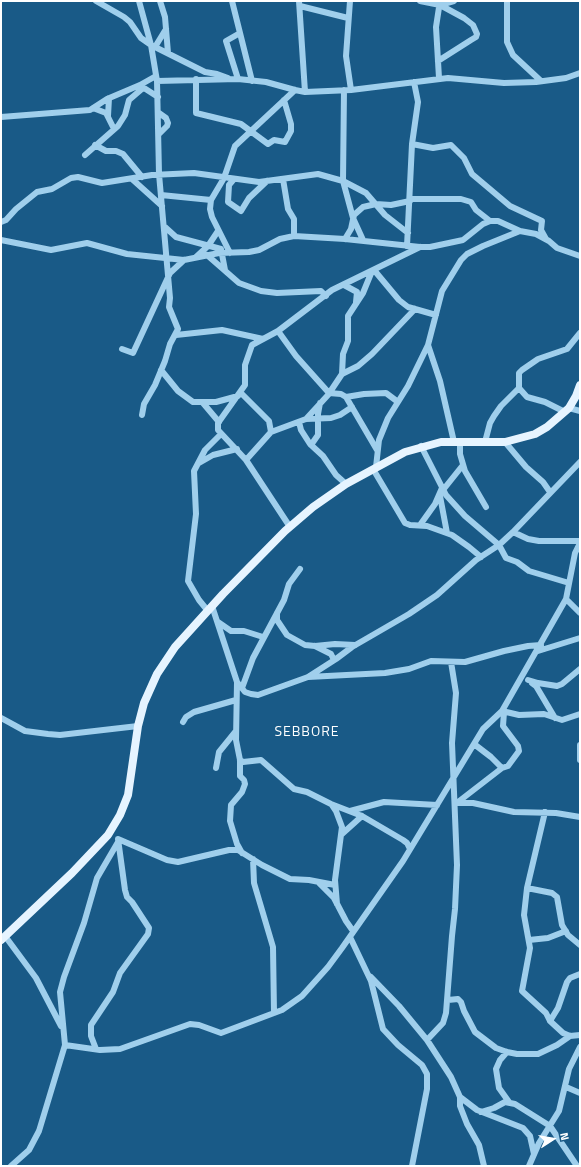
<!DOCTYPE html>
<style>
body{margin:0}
#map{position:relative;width:581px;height:1167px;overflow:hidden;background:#195a87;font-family:"Titillium Web",sans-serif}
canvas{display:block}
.frame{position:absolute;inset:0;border:2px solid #fff;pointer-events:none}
.north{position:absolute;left:533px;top:1119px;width:40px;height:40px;-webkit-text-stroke:3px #195a87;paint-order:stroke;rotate:78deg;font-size:11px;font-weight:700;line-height:16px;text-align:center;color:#fff}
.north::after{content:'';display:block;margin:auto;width:14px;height:18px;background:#fff;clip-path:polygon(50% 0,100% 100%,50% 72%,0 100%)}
</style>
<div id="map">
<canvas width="581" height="1167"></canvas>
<div class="frame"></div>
<div class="north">N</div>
</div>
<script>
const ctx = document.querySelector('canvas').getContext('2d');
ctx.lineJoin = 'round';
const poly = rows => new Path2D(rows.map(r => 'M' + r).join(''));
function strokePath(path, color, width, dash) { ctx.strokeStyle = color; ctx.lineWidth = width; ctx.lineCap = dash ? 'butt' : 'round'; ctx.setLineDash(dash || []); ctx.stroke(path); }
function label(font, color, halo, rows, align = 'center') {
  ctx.font = font + ' "Titillium Web",sans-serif'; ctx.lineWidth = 3.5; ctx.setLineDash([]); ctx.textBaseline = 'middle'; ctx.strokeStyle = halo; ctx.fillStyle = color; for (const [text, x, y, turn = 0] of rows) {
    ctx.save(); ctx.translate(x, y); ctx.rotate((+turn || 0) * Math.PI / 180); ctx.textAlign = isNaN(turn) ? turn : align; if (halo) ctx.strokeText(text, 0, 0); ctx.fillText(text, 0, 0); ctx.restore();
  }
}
strokePath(poly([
 [96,1,124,17,130,22,141,38,151,45,205,72,217,74,228,78],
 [139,1,151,45,157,81,159,174,170,298,169,307,178,329,170,344,165,361,155,385,144,404,142,415],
 [160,1,165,17,168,53],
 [232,1,252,81],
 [299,1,305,92],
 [350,1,346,56,351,90],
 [420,1,440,5,464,18,473,25,477,34,476,37,471,40,438,61],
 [507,1,507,42,513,55,541,81],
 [440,5,454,1],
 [300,6,348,18],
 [155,47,166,29],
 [439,78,436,27,440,1],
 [196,79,196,113,241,124,268,144,274,140,285,142,291,131,291,124,284,100],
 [238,79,226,41,240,33],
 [157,81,238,79,266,82,295,90,305,92,351,90,448,78,504,83,536,82,566,78,580,73],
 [141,86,158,97],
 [344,90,343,181,353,218,363,240],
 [93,108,106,113,114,129],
 [159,113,166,118,168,123,167,126,159,134],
 [108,116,109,98],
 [1,117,90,110,107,99,140,85,156,76],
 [412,144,433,148,451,145,464,158,472,174,510,206,542,221,541,230,546,239],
 [95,145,106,151,116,151,123,154,142,177],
 [85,155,118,126,125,115,129,100,143,88],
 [132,179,162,206],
 [234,179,229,185,228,202,241,211,249,198,267,181],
 [283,179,288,209,294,219,294,236],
 [161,195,211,200],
 [410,199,461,199,471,202,476,210,490,221],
 [1,222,6,220,16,209,37,192,52,189,71,178,78,177,102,183,152,175,194,173,259,182,318,174,343,181,366,193,385,215,408,233],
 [165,227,176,237,221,249,225,270],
 [345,239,351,229,354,215,363,207,376,204,391,205,410,201],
 [1,240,51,250,87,243,127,254,184,260,219,253,249,252,259,250,280,239,294,236,345,239,420,247,430,247,463,240,483,224,490,221,498,221,520,231,536,234,549,241,557,248,580,256],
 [407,246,412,144,418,102,414,82],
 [230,253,212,217,210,209,211,200,224,178,235,146,295,90],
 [207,255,239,283,261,291,277,293,321,291,326,296],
 [196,257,208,246,218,231],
 [374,270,399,300,408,307,436,315],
 [344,285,357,292,356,302],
 [278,331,296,356,329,393,341,394,346,397,377,450],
 [176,335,222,330,263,339],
 [428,345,440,381,454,442],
 [122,349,133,353,170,273,184,260],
 [161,370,178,391,193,402,216,402,238,396],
 [342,374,343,354,348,341,348,316,363,293,372,271],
 [519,388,527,397,545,402,565,412],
 [240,392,269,421,271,432],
 [346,397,364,394,386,393,398,402],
 [203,403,219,422],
 [569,408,580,411],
 [306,419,328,395,342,374,358,366,372,354,415,309],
 [299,422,301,430,310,444,323,456,336,475,346,484],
 [460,442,460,454,465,471,486,507],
 [485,442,490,423,494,416,501,406,519,388,519,373,522,370,538,359,567,349,580,333],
 [505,442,526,467,543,482,550,492],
 [311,445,318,435,318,414,320,403],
 [421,446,446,495,465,516,499,545,506,558,517,562,529,571,569,583],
 [246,460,271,432,306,419,331,418,340,415,352,407],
 [199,463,213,455,237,449],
 [376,467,379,440,388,418,408,386,428,345,442,291,461,260,467,254,483,246,520,231],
 [373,469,405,523,410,525,427,526,452,535,469,547,481,557],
 [443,490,463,465],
 [440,496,447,533],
 [420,525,435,504,442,488],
 [290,527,246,460,218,430,218,423,245,385,245,365,252,345,278,331,332,290,420,247],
 [513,532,528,539,539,541,580,541],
 [566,599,580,613],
 [212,606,237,682,245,692,251,694,258,695,308,677,336,659,352,647,409,614,437,595,476,560,499,545,513,532,580,462],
 [208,611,199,600,188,581,196,514,194,471,205,450,221,434],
 [277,613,277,620,287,635,305,645,315,646,335,644,355,645],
 [218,622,231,631,244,631,263,637],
 [315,646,331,654,334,660],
 [538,651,580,638],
 [308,677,385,673,409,669,431,661,465,662,504,651,528,646,541,645],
 [528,680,538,683,557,686,562,684,580,669],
 [237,682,236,740,240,760,240,776,244,780,245,784,242,792,231,805,230,821,237,844,242,853],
 [532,683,536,686,555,718],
 [242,688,253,658,284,600,289,584,300,569],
 [502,711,519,715,544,714,562,720,580,714],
 [1,718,25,731,48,734,60,735,138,726],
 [183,722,186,717,194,712,236,700],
 [474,744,491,757,502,768],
 [580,745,580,760],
 [240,760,243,762,261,760,294,789,307,792,331,804,362,816,403,840,407,843,410,849],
 [216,768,219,752,236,731],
 [458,802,502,768,508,766,519,751,518,746,503,726,504,712],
 [455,803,473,803,514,812,556,813,580,817],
 [332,805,336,811,342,827,335,880,337,904],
 [350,811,384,802,437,805],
 [545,812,527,888,524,915,530,948,522,991,546,1013,550,1021,563,1033,570,1036,580,1035],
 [342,834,362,816],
 [253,859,254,883,273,947,274,1013],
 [319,883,334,898,346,921,353,931],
 [527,888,552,893,557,897,562,925,568,935,580,945],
 [5,936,36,978,61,1026],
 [350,937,371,981,383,1029,398,1045,422,1065,427,1074,427,1089,412,1166],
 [529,940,548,938,566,931],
 [371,977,399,1006,427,1040,451,1077,460,1097,460,1106,467,1124,479,1145,484,1166],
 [448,1000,458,999,461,1002,464,1011,475,1032,496,1048,507,1052,517,1054,538,1054,557,1045,570,1036],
 [550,1021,558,1008,567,982,570,978,580,974],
 [427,1040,443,1023,446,1013,452,936,455,909,457,865,452,743,456,693,451,662],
 [65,1045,100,1050,120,1049,190,1024,199,1025,221,1033,282,1010,302,996,328,967,342,948,403,861,483,729,502,711,566,599,575,553,580,543],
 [96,1049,91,1036,91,1025,113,992,120,973,148,934,149,928,132,902,127,897,125,890,118,839,167,860,178,862,229,850,238,850,262,865,290,879,309,880,335,885],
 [507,1052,500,1060,496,1069,499,1088,509,1102],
 [566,1087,580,1093],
 [460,1097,477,1110,523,1128,530,1136,534,1154],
 [481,1112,494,1108,505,1102,515,1104,550,1126,577,1166],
 [11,1166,29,1150,39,1131,65,1045,60,992,64,977,84,923,97,878,118,842],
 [529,1166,539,1143,559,1111,569,1069,580,1047]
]), '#a0cfec', 6);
strokePath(poly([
 [1,940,72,873,108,835,120,815,128,795,138,726,144,703,157,674,175,647,223,594,285,531,313,507,346,484,405,452,441,442,505,442,535,434,547,427,569,408,576,396,580,385]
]), '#e6f4ff', 8);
ctx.letterSpacing = '1px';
label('14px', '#fff', '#195a87', [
 ["SEBBORE",307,733]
]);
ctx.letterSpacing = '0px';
</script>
